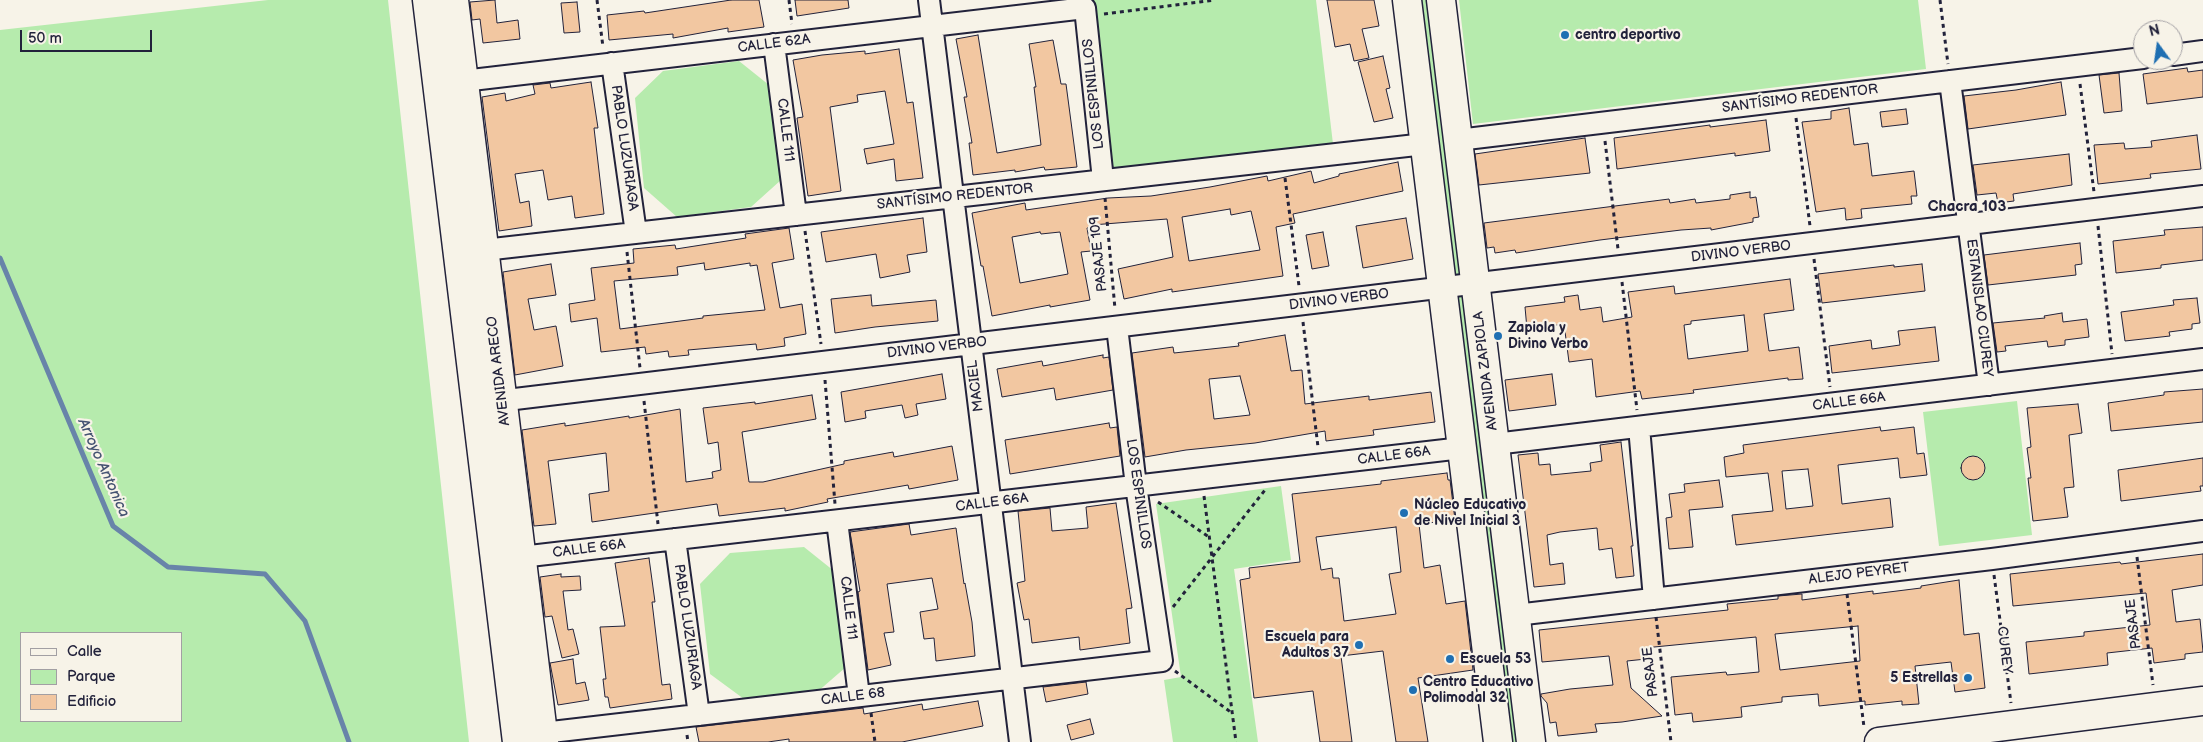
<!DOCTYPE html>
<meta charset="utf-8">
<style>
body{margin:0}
#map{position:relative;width:2203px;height:742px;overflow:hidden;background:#f7f3e8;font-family:"Balsamiq Sans",sans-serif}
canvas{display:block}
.legend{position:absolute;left:20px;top:632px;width:162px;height:90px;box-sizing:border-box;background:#f7f3e8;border:1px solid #a29fa3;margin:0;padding:6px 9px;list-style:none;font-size:15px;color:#22223b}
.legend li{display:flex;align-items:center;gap:10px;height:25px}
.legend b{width:25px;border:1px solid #a29fa3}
.north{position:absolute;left:2133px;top:20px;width:50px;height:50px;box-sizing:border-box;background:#f7f3e8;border:1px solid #a29fa3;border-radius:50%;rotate:346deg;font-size:14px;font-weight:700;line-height:20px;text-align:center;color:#22223b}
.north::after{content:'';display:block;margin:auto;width:18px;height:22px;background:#1f6fb2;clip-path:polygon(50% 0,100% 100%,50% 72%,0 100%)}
.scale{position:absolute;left:20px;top:30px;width:132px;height:22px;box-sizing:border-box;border:2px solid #22223b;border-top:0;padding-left:6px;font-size:15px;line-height:18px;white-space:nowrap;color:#22223b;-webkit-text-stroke:4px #f7f3e8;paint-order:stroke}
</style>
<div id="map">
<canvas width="2203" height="742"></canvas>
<ul class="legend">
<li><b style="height:6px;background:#f7f3e8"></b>Calle</li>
<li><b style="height:14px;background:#b6ebad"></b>Parque</li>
<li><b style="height:14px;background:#f2c7a1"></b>Edificio</li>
</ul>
<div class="north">N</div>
<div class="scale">50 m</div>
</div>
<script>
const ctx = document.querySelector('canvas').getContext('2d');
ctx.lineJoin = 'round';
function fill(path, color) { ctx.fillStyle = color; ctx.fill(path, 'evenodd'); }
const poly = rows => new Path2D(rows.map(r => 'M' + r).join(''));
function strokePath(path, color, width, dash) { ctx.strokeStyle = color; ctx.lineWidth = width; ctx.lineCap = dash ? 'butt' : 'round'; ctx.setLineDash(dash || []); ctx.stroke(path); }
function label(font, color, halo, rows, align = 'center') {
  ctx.font = font + ' "Balsamiq Sans",sans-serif'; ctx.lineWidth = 4.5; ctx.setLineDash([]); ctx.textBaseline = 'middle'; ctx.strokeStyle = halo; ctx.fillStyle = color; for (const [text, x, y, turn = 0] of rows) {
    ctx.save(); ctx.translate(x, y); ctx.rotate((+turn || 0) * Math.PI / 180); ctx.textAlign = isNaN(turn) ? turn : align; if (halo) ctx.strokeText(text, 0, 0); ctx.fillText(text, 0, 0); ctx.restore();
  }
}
fill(poly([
 [268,0,388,0,469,742,0,742,0,30],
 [21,633,181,633,181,721,21,721],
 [1088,0,1316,0,1333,144,1113,169],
 [1416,0,1431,0,1521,742,1505,742],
 [1459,0,1918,0,1926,69,1473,124],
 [739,61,769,85,781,180,751,207,677,217,644,188,635,98,663,71],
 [2017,401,2032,535,1939,546,1923,412],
 [1281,486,1291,560,1234,569,1258,742,1173,742,1164,680,1181,677,1156,504],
 [804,547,834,571,846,667,816,693,744,699,710,674,700,584,730,553]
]), '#b6ebad');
strokePath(poly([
 [0,258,113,526,168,567,265,574,305,621,349,742]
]), '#6884a9', 5);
const building = poly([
 [495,0,497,23,518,20,520,39,483,43,480,19,472,20,470,2,495,0],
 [731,0,759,0,764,27,728,32,728,28,673,38,673,34,609,40,607,15,644,11,645,13,731,0],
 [795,0,848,0,849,8,797,16,795,0],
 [1327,0,1374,0,1379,26,1362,29,1369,58,1354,61,1350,44,1335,47,1327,0],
 [577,2,580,32,564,33,561,3,577,2],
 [978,35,997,153,1041,145,1034,87,1036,87,1029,44,1053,40,1061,84,1066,84,1077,167,1045,170,1044,167,1015,172,1015,170,973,175,969,143,972,143,964,97,967,97,956,39,978,35],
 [899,49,907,103,913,102,923,178,896,181,894,159,867,164,864,149,894,144,885,91,857,95,858,102,830,107,841,191,808,196,797,118,803,117,793,60,822,55,865,51,865,54,899,49],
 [1383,56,1390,88,1386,89,1393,118,1374,122,1358,62,1383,56],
 [2187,68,2188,72,2203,70,2203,97,2147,104,2143,74,2187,68],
 [2119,73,2122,111,2104,113,2099,75,2119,73],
 [591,82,598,128,594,128,604,214,575,218,572,196,548,200,543,170,515,174,520,203,529,201,532,226,499,231,482,97,505,93,506,101,535,94,533,85,550,83,551,88,591,82],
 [2061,82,2066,115,1968,129,1964,96,2016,90,2061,82],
 [1849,108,1854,145,1868,143,1872,176,1914,171,1917,196,1911,196,1912,204,1861,209,1862,218,1846,220,1845,208,1816,212,1802,122,1831,119,1831,111,1849,108],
 [1906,109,1908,124,1882,127,1880,112,1906,109],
 [1766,120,1770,151,1735,156,1735,153,1617,169,1614,138,1710,125,1710,127,1766,120],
 [2197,135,2201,169,2150,174,2151,178,2098,184,2094,145,2124,143,2125,149,2152,147,2151,141,2197,135],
 [1585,138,1590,173,1479,185,1475,154,1585,138],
 [2069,154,2072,185,2013,194,2014,201,1998,203,1996,193,1977,195,1973,165,2069,154],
 [1398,162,1403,191,1293,214,1295,223,1276,227,1283,276,1172,292,1172,289,1124,299,1118,269,1173,257,1167,219,1092,225,1092,227,1087,228,1091,251,1081,252,1090,300,1050,307,1050,305,992,316,983,266,981,266,972,213,1025,203,1026,210,1108,198,1151,196,1210,187,1267,176,1268,181,1311,171,1314,183,1339,176,1339,174,1398,162],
 [1230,209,1231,215,1251,211,1260,250,1189,261,1182,217,1230,209],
 [1040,232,1041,234,1060,232,1068,274,1020,283,1012,237,1040,232],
 [1750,192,1750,198,1756,197,1759,217,1753,218,1753,222,1711,230,1711,228,1681,230,1600,240,1516,253,1515,250,1495,253,1494,247,1487,248,1484,223,1669,199,1670,203,1695,199,1696,203,1730,199,1730,195,1750,192],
 [923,218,927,252,907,255,910,272,880,278,876,254,826,262,821,232,923,218],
 [1406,218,1413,259,1363,268,1356,226,1406,218],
 [2203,227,2203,260,2161,265,2161,268,2116,273,2113,241,2165,235,2164,230,2203,227],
 [789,228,794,259,772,263,780,308,802,304,806,334,784,338,785,346,757,350,756,344,688,350,689,355,669,357,668,351,646,354,645,347,601,352,597,318,571,322,569,304,595,300,591,268,634,263,633,249,675,245,676,249,746,238,745,234,789,228],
 [704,263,705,270,750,263,750,266,757,265,765,310,703,316,703,318,620,329,614,281,678,275,677,267,704,263],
 [1323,232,1329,266,1312,269,1306,235,1323,232],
 [2080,243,2082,264,2075,265,2076,275,1988,285,1984,255,2080,243],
 [551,264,556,295,528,299,534,330,556,326,563,366,515,375,503,272,551,264],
 [1922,264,1925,291,1822,303,1818,274,1894,265,1894,267,1922,264],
 [1790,279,1794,310,1764,314,1769,351,1799,347,1803,379,1788,380,1788,378,1717,387,1693,390,1694,393,1642,399,1640,391,1596,397,1592,359,1569,362,1564,324,1527,329,1525,307,1565,302,1564,297,1578,295,1580,310,1601,307,1603,322,1632,317,1628,292,1674,286,1675,294,1790,279],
 [1744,315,1748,351,1688,359,1684,325,1691,324,1691,321,1744,315],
 [871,295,872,306,936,300,938,321,875,327,835,333,831,299,871,295],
 [2197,298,2200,323,2192,324,2192,329,2169,332,2170,336,2125,341,2121,312,2174,305,2173,300,2197,298],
 [2062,313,2063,322,2087,319,2089,337,2065,340,2065,345,2048,347,2047,341,2005,346,2006,351,1997,352,1993,323,2045,318,2044,316,2062,313],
 [1935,327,1939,361,1832,373,1829,346,1871,340,1872,349,1900,345,1898,331,1935,327],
 [1285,335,1291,371,1302,370,1305,404,1369,396,1369,400,1431,392,1435,422,1373,430,1374,435,1326,441,1325,431,1255,443,1186,450,1145,457,1132,353,1173,347,1174,353,1239,346,1238,343,1285,335],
 [1240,376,1250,415,1214,419,1209,379,1240,376],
 [1103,355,1103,358,1109,357,1113,390,1056,400,1054,388,1002,397,997,369,1042,361,1043,366,1103,355],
 [942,374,946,399,916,404,918,415,905,418,902,405,865,411,866,418,845,422,841,392,942,374],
 [1552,374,1556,405,1509,411,1505,380,1552,374],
 [2203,389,2203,422,2111,431,2108,403,2164,395,2164,392,2203,389],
 [812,395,816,419,742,432,749,482,763,482,844,464,844,461,893,452,894,457,952,446,958,480,909,489,908,485,868,492,827,499,828,502,785,511,785,508,719,516,717,504,592,522,589,494,609,491,606,453,548,461,556,524,534,526,522,430,565,423,565,426,629,416,629,418,680,409,686,482,713,478,712,472,721,470,718,442,708,444,703,408,755,402,755,404,812,395],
 [2078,404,2082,433,2069,435,2074,487,2064,488,2068,517,2033,521,2028,478,2031,478,2027,448,2031,447,2027,408,2078,404],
 [1109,423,1110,428,1117,427,1120,456,1010,474,1005,440,1109,423],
 [1880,427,1881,431,1914,427,1917,454,1924,453,1927,475,1900,478,1898,458,1838,465,1842,504,1890,498,1893,527,1736,545,1732,515,1773,511,1768,473,1726,477,1724,457,1744,453,1743,445,1880,427],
 [1808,469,1813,506,1786,509,1782,471,1808,469],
 [1621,442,1633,546,1631,546,1634,576,1616,578,1612,548,1599,550,1597,528,1560,532,1547,535,1550,565,1563,563,1565,584,1534,587,1518,455,1538,453,1539,465,1550,464,1551,475,1591,471,1590,463,1602,461,1600,445,1621,442],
 '1961 468a12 12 0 1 1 24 0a12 12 0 1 1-24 0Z',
 [2203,458,2203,486,2200,486,2201,491,2121,501,2118,470,2203,458],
 [1447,473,1448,480,1450,480,1455,520,1419,524,1424,568,1440,565,1446,604,1465,601,1473,670,1418,678,1428,742,1396,742,1383,651,1341,656,1352,742,1320,742,1313,691,1254,698,1240,580,1250,578,1249,568,1300,562,1292,494,1381,484,1381,481,1447,473],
 [1396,527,1401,572,1389,574,1396,614,1344,621,1339,578,1333,578,1332,568,1321,570,1316,537,1396,527],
 [1719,480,1723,507,1689,510,1693,547,1669,549,1666,518,1672,517,1669,494,1685,492,1684,484,1719,480],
 [1116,503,1132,608,1126,609,1130,643,1080,650,1079,637,1032,643,1029,619,1024,620,1017,583,1025,581,1018,511,1050,508,1052,531,1088,528,1086,507,1116,503],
 [909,524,911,535,956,528,964,584,965,583,972,622,975,656,936,661,934,638,924,639,920,612,938,609,932,578,887,584,894,632,884,633,891,665,868,670,858,592,860,591,850,532,909,524],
 [2203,554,2203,585,2172,590,2176,622,2200,619,2203,652,2185,654,2185,659,2154,663,2152,648,2107,653,2108,665,2029,674,2026,642,2084,636,2084,632,2150,625,2146,593,2013,606,2010,574,2120,562,2121,564,2203,554],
 [649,558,655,602,652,602,662,685,670,684,672,699,610,708,608,697,605,697,603,679,606,679,600,627,625,626,615,563,649,558],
 [561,574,561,577,580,576,581,590,563,591,568,630,573,629,579,654,562,658,552,616,545,617,540,577,561,574],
 [1959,580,1964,635,1979,633,1985,688,1955,692,1951,662,1915,666,1919,704,1902,705,1902,701,1865,705,1865,701,1819,706,1818,694,1782,697,1782,702,1741,707,1742,717,1693,722,1692,713,1675,715,1671,677,1726,672,1727,675,1759,672,1756,637,1644,648,1646,659,1627,661,1631,688,1662,716,1622,722,1595,724,1597,732,1558,736,1556,722,1550,723,1547,703,1541,696,1541,694,1570,689,1613,685,1609,656,1542,662,1539,630,1728,610,1727,604,1778,599,1778,596,1802,594,1802,600,1873,591,1873,594,1921,588,1921,586,1959,580],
 [1858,626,1860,661,1780,670,1775,634,1858,626],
 [573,659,576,684,585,682,589,700,558,705,550,663,573,659],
 [1086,682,1088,694,1046,702,1043,687,1086,682],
 [978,701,983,726,902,742,789,742,789,739,768,742,699,742,696,727,863,708,864,714,922,704,923,710,978,701],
 [1090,719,1094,734,1071,740,1067,725,1090,719]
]);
fill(building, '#f2c7a1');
strokePath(building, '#22223b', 1);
const minor = poly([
 [929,0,1020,742],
 [774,44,796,215],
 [2173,55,2203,51],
 [612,63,636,233],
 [463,81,1085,8,1103,180],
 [1950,81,1989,385],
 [1458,140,2143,58],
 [484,250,1425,144],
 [490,402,2203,196],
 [1639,427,1654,599],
 [1495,444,2203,359],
 [837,521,859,696],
 [675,539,699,715],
 [521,557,1462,448],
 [1516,615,1992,559,2203,531],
 [543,733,1162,661,1136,486,1117,327]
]);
const secondary = poly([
 [427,0,517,742],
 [454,0,544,742],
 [1407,0,1498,742],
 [1441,0,1531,742],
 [1879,742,2203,701]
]);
strokePath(minor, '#22223b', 24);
strokePath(secondary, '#22223b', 31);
strokePath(poly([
 [597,0,603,47],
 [789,0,792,24],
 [1940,0,1948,64],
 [1104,14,1215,0],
 [2080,84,2094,192],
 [1796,118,1810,226],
 [1605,141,1618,249],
 [1285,178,1299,286],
 [1105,198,1115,309],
 [2098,226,2112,354],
 [805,231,821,344],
 [627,252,640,368],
 [1814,259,1830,387],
 [1622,282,1637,410],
 [1303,322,1318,447],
 [825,380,835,504],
 [644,401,658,524],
 [1204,496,1236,742],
 [1158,502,1209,537],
 [2137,557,2153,685],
 [1994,575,2011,703],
 [1847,594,1864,727],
 [1173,607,1265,490],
 [1656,617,1671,742],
 [1175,671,1232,713],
 [871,713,875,742],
 [687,735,688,742]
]), '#22223b', 3, [4, 4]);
strokePath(minor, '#f7f3e8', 20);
strokePath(secondary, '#f7f3e8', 28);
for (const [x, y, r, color] of [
 [1565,35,5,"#1f6fb2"],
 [1498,336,5,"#1f6fb2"],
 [1404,513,5,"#1f6fb2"],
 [1359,645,5,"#1f6fb2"],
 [1450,659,5,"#1f6fb2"],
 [1968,678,5,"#1f6fb2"],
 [1413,690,5,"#1f6fb2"]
]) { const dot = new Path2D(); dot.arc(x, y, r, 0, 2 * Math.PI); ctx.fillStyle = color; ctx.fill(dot); strokePath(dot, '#f7f3e8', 2); }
label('bold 14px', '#22223b', '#f7f3e8', [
 ["centro deportivo",1575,35],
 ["Zapiola y",1508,328],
 ["Divino Verbo",1508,344],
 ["Núcleo Educativo",1414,505],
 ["de Nivel Inicial 3",1414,521],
 ["Escuela para",1349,637,"right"],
 ["Adultos 37",1349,653,"right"],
 ["Escuela 53",1460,659],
 ["5 Estrellas",1958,678,"right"],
 ["Centro Educativo",1423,682],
 ["Polimodal 32",1423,698]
], 'left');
label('14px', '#22223b', '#f7f3e8', [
 ["CALLE 62A",774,44,-7],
 ["LOS ESPINILLOS",1094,94,-96],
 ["SANTÍSIMO REDENTOR",1800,99,-7],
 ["CALLE 111",785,130,83],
 ["PABLO LUZURIAGA",624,148,82],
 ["SANTÍSIMO REDENTOR",955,197,-6],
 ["DIVINO VERBO",1741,252,-7],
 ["PASAJE 109",1099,254,-96],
 ["DIVINO VERBO",1339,300,-7],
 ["ESTANISLAO CIUREY",1979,308,83],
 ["DIVINO VERBO",937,348,-7],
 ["AVENIDA ARECO",499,371,-97],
 ["AVENIDA ZAPIOLA",1486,371,-97],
 ["MACIEL",976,386,-97],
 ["CALLE 66A",1849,402,-7],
 ["CALLE 66A",1394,456,-7],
 ["LOS ESPINILLOS",1138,494,82],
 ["CALLE 66A",992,503,-7],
 ["CALLE 66A",589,549,-7],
 ["ALEJO PEYRET",1859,574,-7],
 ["CALLE 111",848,608,83],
 ["PASAJE",2134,624,-97],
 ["PABLO LUZURIAGA",687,627,82],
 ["CUREY",2004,650,83],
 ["PASAJE",1651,672,-97],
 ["CALLE 68",853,697,-7]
]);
label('bold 15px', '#22223b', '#f7f3e8', [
 ["Chacra 103",1967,207]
]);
label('italic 15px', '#455372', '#f7f3e8', [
 ["Arroyo Antonica",103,468,66]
]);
</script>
